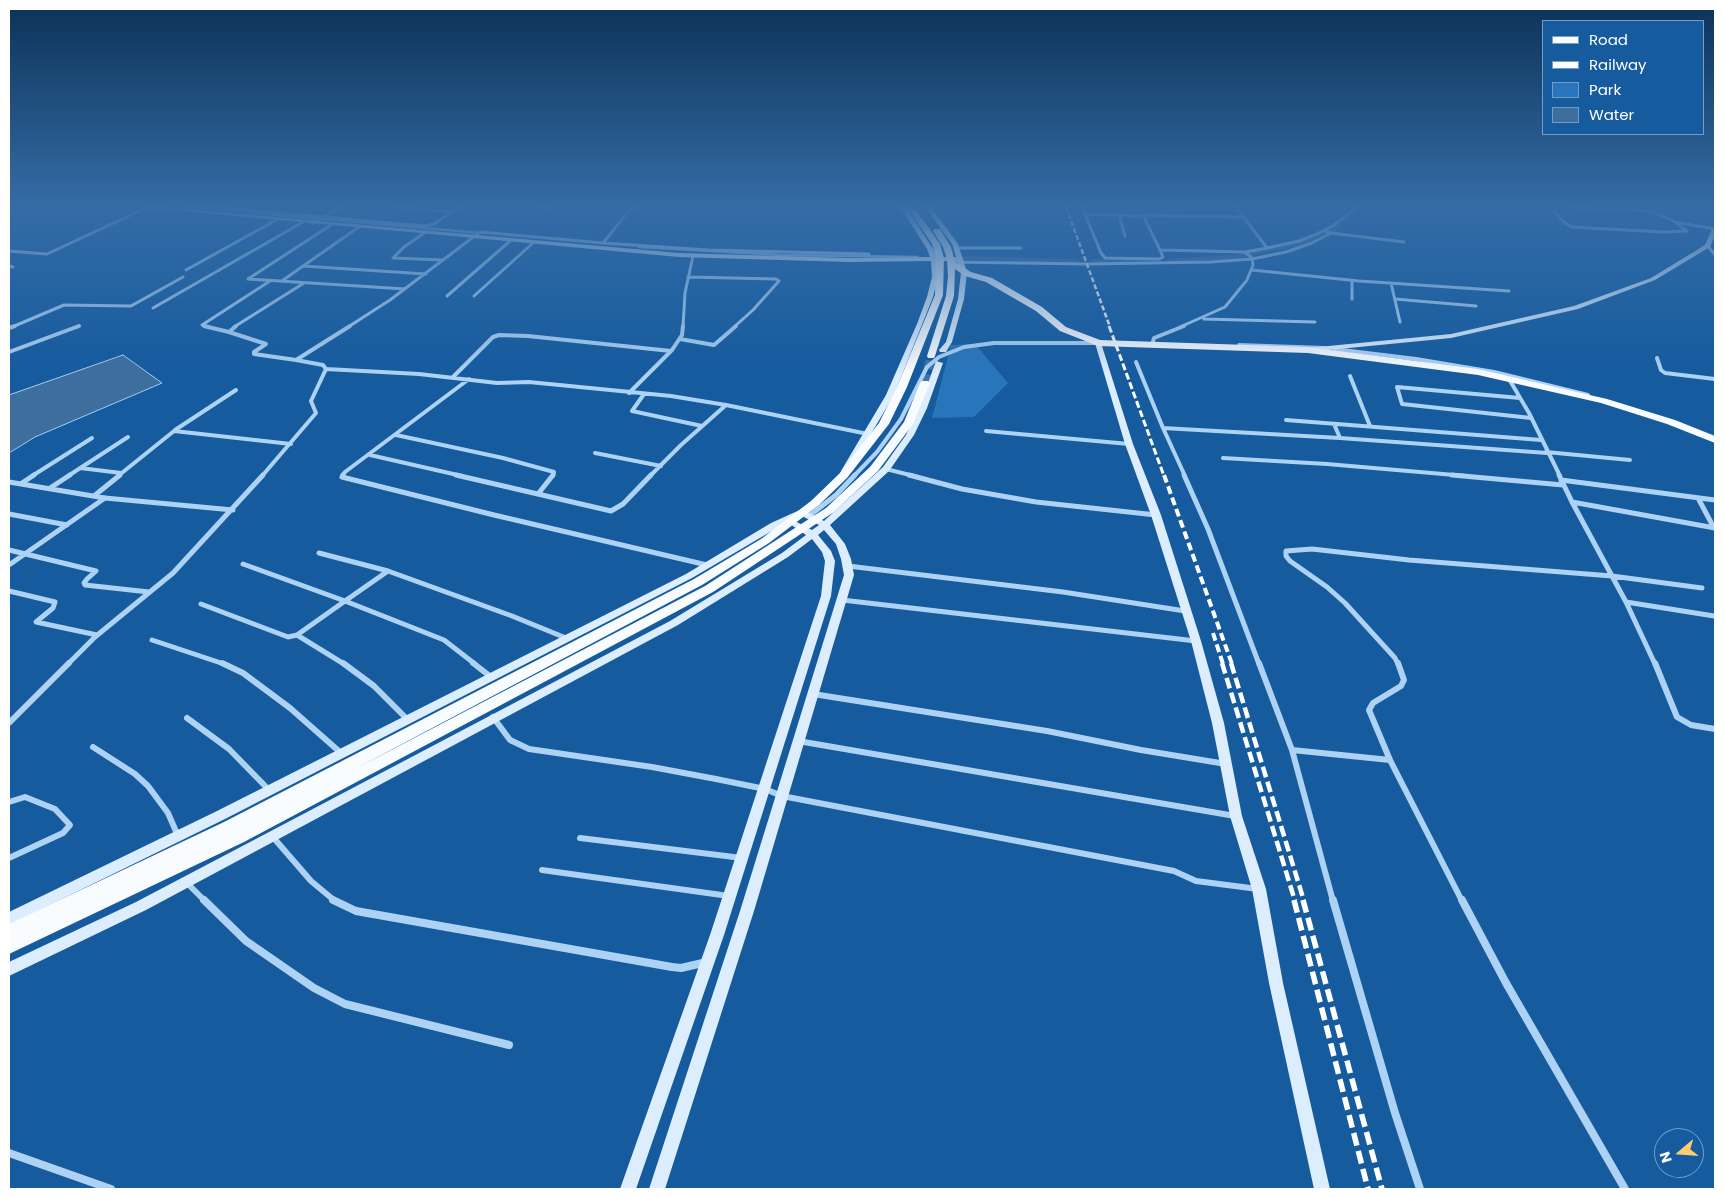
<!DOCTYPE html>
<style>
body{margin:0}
#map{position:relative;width:1724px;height:1198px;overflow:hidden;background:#155b9e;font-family:Poppins,sans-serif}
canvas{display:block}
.frame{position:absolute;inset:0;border:10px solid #fff;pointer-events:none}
.legend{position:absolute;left:1542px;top:20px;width:162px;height:115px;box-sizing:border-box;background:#155b9e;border:1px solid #739dc5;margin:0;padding:6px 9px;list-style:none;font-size:15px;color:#fff}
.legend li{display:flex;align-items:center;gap:10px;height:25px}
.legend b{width:25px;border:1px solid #739dc5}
.north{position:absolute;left:1654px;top:1128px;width:50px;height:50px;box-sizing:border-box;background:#155b9e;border:1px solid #739dc5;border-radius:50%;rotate:252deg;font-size:14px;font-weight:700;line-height:20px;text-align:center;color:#fff}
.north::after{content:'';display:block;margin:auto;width:18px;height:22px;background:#ffcb6f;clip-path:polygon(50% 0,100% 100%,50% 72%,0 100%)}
</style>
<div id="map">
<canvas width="1724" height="1198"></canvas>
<div class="frame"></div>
<ul class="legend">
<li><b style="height:6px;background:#f9fcff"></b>Road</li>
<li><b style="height:6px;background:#fff"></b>Railway</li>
<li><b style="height:14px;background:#2975bb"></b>Park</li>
<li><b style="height:14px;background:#3e6e9e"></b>Water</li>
</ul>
<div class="north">N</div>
</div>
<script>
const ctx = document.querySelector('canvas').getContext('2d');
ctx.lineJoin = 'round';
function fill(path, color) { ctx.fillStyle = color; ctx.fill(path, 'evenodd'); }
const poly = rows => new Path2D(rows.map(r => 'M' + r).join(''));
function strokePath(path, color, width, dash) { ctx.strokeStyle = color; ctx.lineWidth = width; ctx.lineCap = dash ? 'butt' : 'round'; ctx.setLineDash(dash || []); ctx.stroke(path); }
fill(poly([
 [975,344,1008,383,974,417,932,418,951,345]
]), '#2975bb');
const water = poly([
 [123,355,162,383,35,437,9,453,9,395,123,355]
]);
fill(water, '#3e6e9e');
strokePath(water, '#9fcef6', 1);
strokePath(poly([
 [189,207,480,233],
 [639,247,782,255,918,257]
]), '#9fcef6', 2.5);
fill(poly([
 [1357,207,1365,207,1333,233,1298,246,1235,259,1170,263,1166,261,1170,259,1235,255,1293,242,1327,229,1357,207],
 [962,256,1077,259,1081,261,1077,263,965,260,962,260,962,256],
 [1092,259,1147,260,1151,262,1147,264,1095,263,1091,261,1092,259]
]), '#3e6e9e');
strokePath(poly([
 [925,383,931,356]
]), '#3874ad', 9, [9, 5]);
strokePath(poly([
 [213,207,425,226,434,224,459,207],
 [399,207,451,212],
 [541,207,552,208],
 [1082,207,1101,253,1105,258,1159,259,1163,257,1160,250],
 [1575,208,1651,211,1675,222,1715,229],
 [1554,211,1565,223,1572,227,1664,232,1687,231,1675,222],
 [1085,214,1143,216],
 [1119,215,1125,236],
 [1243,217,1143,215,1160,250,1245,252],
 [312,223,342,207],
 [331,225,248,279,405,289],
 [424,233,404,247,393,258,443,260],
 [1331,233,1404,242],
 [603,243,709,250,869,254],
 [1708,246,1715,255],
 [957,248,1021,248],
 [1267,248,1299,241,1317,234,1334,225,1358,207],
 [9,251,47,254,146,208],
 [951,262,1088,264,1211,262,1252,259,1286,252,1312,243,1331,233,1324,231],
 [9,266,13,267],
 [303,266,359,227],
 [186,270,276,220],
 [1252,270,1359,281,1509,291],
 [688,277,776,279,779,281,753,310,734,327],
 [1352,280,1352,299],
 [282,281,303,266,426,274],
 [1391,283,1400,322],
 [447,296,510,241],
 [474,296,533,243],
 [1395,299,1476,306],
 [153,308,303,222],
 [1204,319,1315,322],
 [12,327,64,305,131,306,183,277],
 [77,327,79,326],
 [209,327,202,325,270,281],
 [234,327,304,283],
 [348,327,390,300,480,232,603,243,627,213,635,207],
 [683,327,685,293,693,256],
 [1180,327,1225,307,1247,280,1253,265,1252,258,1245,252,1267,248,1236,207]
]), '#add2f3', 3);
strokePath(poly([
 [204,326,229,332],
 [236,326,229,332,266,344,254,352,254,354,296,360],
 [9,328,15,326],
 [680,339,714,345,736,326],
 [1152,345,1154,338,1184,326],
 [1239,345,1325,348],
 [1334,349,1416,359,1494,372,1588,395],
 [9,352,79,326],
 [1657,358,1661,370,1665,373,1715,379],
 [1136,362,1163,428],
 [326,369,419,374,497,383,529,382,671,396,726,405,868,434],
 [1350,376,1370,426],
 [453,377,493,337,499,335,528,336,671,351],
 [1509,379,1529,413,1560,476],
 [629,393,672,350,682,335,683,326],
 [644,394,632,411,702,426],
 [1520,398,1397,387,1402,404,1531,418],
 [1286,420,1541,440],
 [175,430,236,390],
 [986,431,1129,444],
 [396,435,503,458,554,472,553,476],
 [1340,438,1547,453],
 [1546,452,1630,460],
 [595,453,661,466],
 [370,455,462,476],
 [1223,458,1327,464,1466,476],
 [80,468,121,473],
 [886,469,914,476],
 [32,476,92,438],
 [68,476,128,437],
 [118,476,174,431,291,444],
 [262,476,316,413,311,401,326,369,323,365,296,360,350,326],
 [342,476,345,472,469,379],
 [650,476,681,445,726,405],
 [854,476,877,452,901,419,927,367,939,357,964,347,994,343,1095,343],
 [1185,476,1163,428,1340,438,1334,424]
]), '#add2f3', 4);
strokePath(poly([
 [343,475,342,477,494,515,707,565],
 [456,475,611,511,623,504,651,475],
 [909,475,962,489,1036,502,1156,515],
 [1184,475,1208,529,1259,664],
 [1452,475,1563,485],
 [1559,475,1572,502,1715,528],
 [1561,480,1715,500],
 [9,482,105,498,233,510],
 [22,483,34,475],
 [50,488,70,475],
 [538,494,553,475],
 [94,496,120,475],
 [1698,498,1714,528],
 [1572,502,1626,602,1655,664],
 [9,514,67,525],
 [809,516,836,495,855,475],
 [9,550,96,571,87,579,84,583,85,585,149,592],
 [319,553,388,571],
 [243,564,345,601,388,571,512,616,566,638],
 [9,565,105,498],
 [848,566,1063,592,1185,611],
 [9,591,55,602,53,608,36,622,97,635],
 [842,600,1196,641],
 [1626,602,1714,616],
 [201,604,288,637,297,635,344,664],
 [297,635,345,601,444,640,475,664],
 [152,640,224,664],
 [68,664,95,637,173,573,263,475],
 [1398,664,1395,658,1345,603,1327,587,1290,561,1286,556,1286,551,1312,549,1409,560,1612,576,1702,588]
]), '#add2f3', 5);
strokePath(poly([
 [222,663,243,673,290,708,341,753],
 [343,663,374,686,408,720],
 [473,663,491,677],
 [1259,663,1292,750,1390,760,1462,901],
 [1655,663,1677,717,1691,725,1715,729],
 [813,694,1047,731,1141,750,1226,764],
 [493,717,510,740,529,749,652,767,716,779,765,789,782,796,1174,871,1196,881,1258,889],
 [187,718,229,749,269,790],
 [9,723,69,663],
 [798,741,1235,816],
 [93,747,135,774,148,786,168,813,178,836],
 [1292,750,1333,901],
 [1390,760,1369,710,1373,703,1401,686,1404,680,1398,663],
 [9,802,25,797,55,809,70,825,63,833,9,858],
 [272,836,311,881,335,901],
 [580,838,742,858],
 [542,870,729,896],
 [186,882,205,901]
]), '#add2f3', 6);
strokePath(poly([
 [204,900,246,941,314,988,345,1004,509,1045],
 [333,900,356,911,672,967,681,968,707,962],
 [1333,900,1395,1113,1420,1189],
 [1462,900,1506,983,1625,1189],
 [9,1153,111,1189]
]), '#add2f3', 8);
fill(poly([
 [139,207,163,207,679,253,849,258,930,257,927,249,900,207,906,207,933,249,936,257,956,257,952,244,925,207,931,207,958,244,967,272,964,299,952,342,946,352,940,352,939,350,946,342,958,299,961,272,957,261,937,261,938,277,933,297,894,395,849,471,845,474,841,471,886,395,917,324,927,297,932,277,931,261,849,262,679,257,139,207],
 [1715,227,1715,235,1710,247,1655,280,1578,309,1451,338,1308,352,1304,350,1308,348,1451,334,1574,306,1651,278,1705,245,1712,229,1715,227],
 [1098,341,1101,343,1133,444,1161,515,1201,641,1224,723,1242,816,1266,889,1283,983,1330,1189,1314,1189,1269,983,1252,889,1230,816,1212,723,1191,641,1151,515,1125,444,1095,343,1098,341],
 [936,361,943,363,927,408,914,435,889,471,830,525,845,544,851,559,854,575,754,911,665,1189,649,1189,740,911,844,575,841,559,836,544,824,530,818,535,831,551,835,561,831,596,724,935,636,1189,620,1189,710,935,821,596,825,561,822,552,812,539,788,557,678,625,146,910,9,976,9,962,136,902,670,621,782,553,806,535,787,522,692,578,225,819,9,925,9,912,217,811,686,574,771,523,802,509,824,521,883,467,906,435,919,408,936,361],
 [802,516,819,525,812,530,793,520,802,516]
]), '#dcedfd');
fill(poly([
 [907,207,914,207,940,244,944,258,943,295,907,387,889,424,847,478,819,505,769,543,702,585,353,770,705,586,826,508,870,467,904,422,920,383,922,381,928,381,930,383,913,424,878,471,834,512,713,592,244,842,9,954,9,924,224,822,694,579,761,539,811,501,839,474,879,423,897,387,935,295,936,258,932,244,907,207],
 [934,229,940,229,951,247,955,262,971,272,992,278,1042,307,1066,327,1100,340,1308,347,1478,369,1607,399,1675,420,1715,436,1715,443,1667,424,1601,403,1478,375,1308,353,1098,346,1060,331,1036,311,986,282,965,276,955,269,954,296,935,356,934,358,928,358,927,356,946,296,948,276,947,259,943,247,933,231,934,229]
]), '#f9fcff');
strokePath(poly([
 [1066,207,1110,327]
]), '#fff', 2.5, [5, 2.5]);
strokePath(poly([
 [1109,326,1164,476]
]), '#fff', 3, [7, 3]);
strokePath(poly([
 [1164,475,1232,664],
 [1213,633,1223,664]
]), '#fff', 4, [8, 4]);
strokePath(poly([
 [1222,663,1295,901],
 [1231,663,1304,901]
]), '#fff', 4.5, [11, 4.5]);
strokePath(poly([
 [1294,900,1368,1189],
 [1303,900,1382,1189]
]), '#fff', 5.5, [13, 5.5]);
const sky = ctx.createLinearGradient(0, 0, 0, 375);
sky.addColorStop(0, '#0c3257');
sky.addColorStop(0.55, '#356ca6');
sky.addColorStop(1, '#356ca600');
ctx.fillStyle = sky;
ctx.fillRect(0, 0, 1724, 375);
</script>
